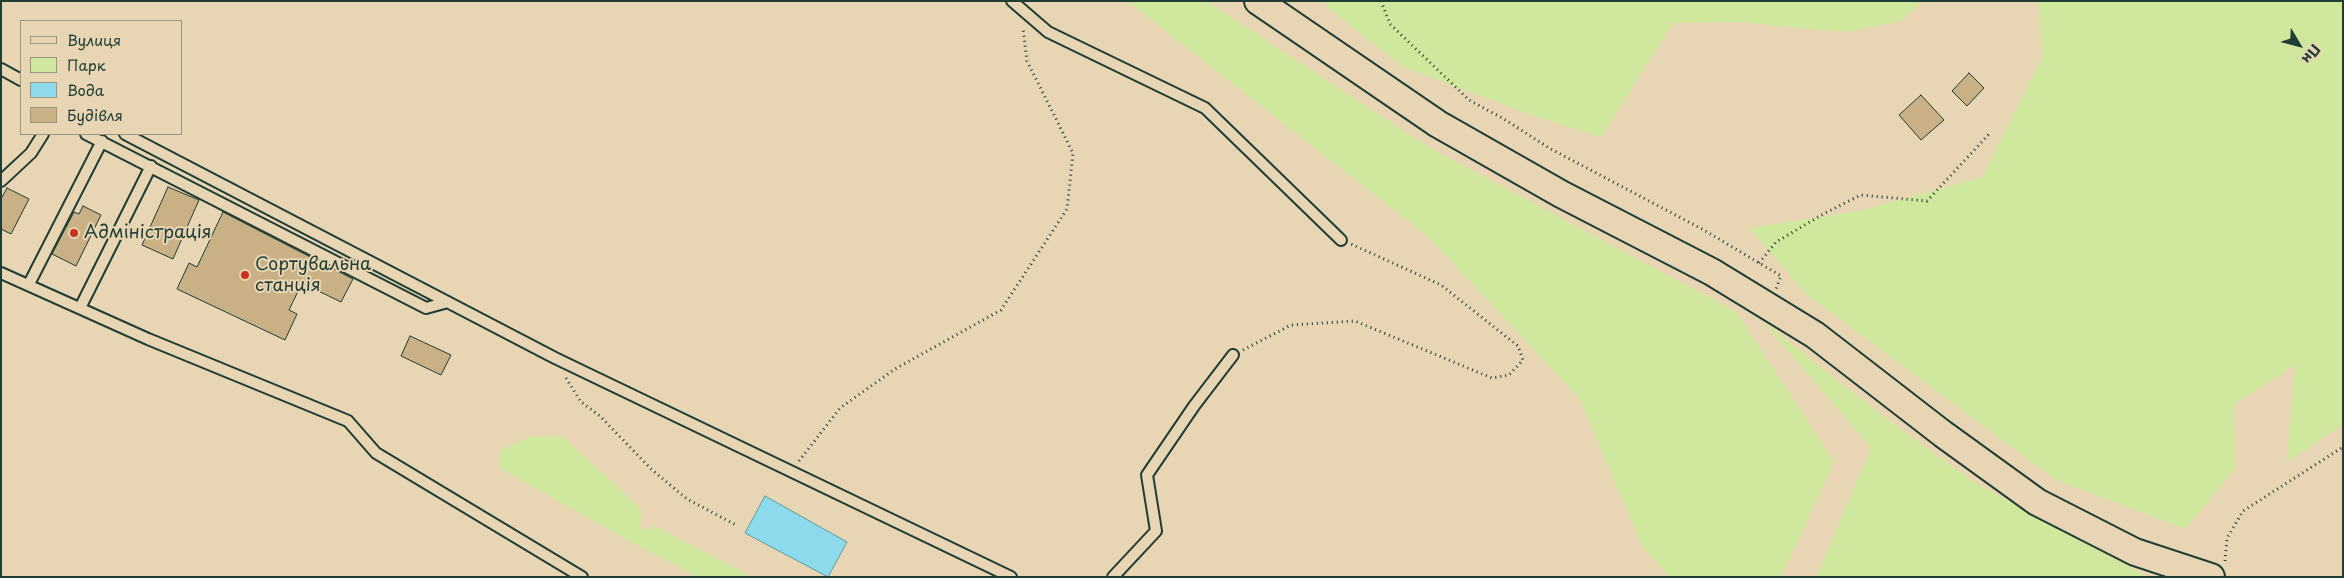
<!DOCTYPE html>
<meta charset="utf-8">
<style>
body{margin:0}
#map{position:relative;width:2344px;height:578px;overflow:hidden;background:#e8d5b3;font-family:"Playpen Sans",sans-serif}
canvas{display:block}
.frame{position:absolute;inset:0;border:2px solid #1f3d34;pointer-events:none}
.legend{position:absolute;left:20px;top:20px;width:162px;height:115px;box-sizing:border-box;background:#e8d5b3;border:1px solid #989880;margin:0;padding:6px 9px;list-style:none;font-size:15px;color:#1f3d34}
.legend li{display:flex;align-items:center;gap:10px;height:25px}
.legend b{width:25px;border:1px solid #989880}
.north{position:absolute;left:2274px;top:20px;width:50px;height:50px;-webkit-text-stroke:4px #e8d5b3;paint-order:stroke;rotate:127deg;font-size:14px;font-weight:700;line-height:20px;text-align:center;color:#1f3d34}
.north::after{content:'';display:block;margin:auto;width:18px;height:22px;background:#1f3d34;clip-path:polygon(50% 0,100% 100%,50% 72%,0 100%)}
</style>
<div id="map">
<canvas width="2344" height="578"></canvas>
<div class="frame"></div>
<ul class="legend">
<li><b style="height:6px;background:#e8d5b3"></b>Вулиця</li>
<li><b style="height:14px;background:#cfe89e"></b>Парк</li>
<li><b style="height:14px;background:#8cdaeb"></b>Вода</li>
<li><b style="height:14px;background:#c9b185"></b>Будівля</li>
</ul>
<div class="north">Пн</div>
</div>
<script>
const ctx = document.querySelector('canvas').getContext('2d');
ctx.lineJoin = 'round';
function fill(path, color) { ctx.fillStyle = color; ctx.fill(path, 'evenodd'); }
const poly = rows => new Path2D(rows.map(r => 'M' + r).join(''));
function strokePath(path, color, width, dash) { ctx.strokeStyle = color; ctx.lineWidth = width; ctx.lineCap = dash ? 'butt' : 'round'; ctx.setLineDash(dash || []); ctx.stroke(path); }
function label(font, color, halo, rows, align = 'center') {
  ctx.font = font + ' "Playpen Sans",sans-serif'; ctx.lineWidth = 4; ctx.setLineDash([]); ctx.textBaseline = 'middle'; ctx.strokeStyle = halo; ctx.fillStyle = color; for (const [text, x, y, turn = 0] of rows) {
    ctx.save(); ctx.translate(x, y); ctx.rotate((+turn || 0) * Math.PI / 180); ctx.textAlign = isNaN(turn) ? turn : align; if (halo) ctx.strokeText(text, 0, 0); ctx.fillText(text, 0, 0); ctx.restore();
  }
}
fill(poly([
 [1127,1,1206,1,1428,147,1736,312,1834,462,1781,577,1669,577,1642,546,1579,398,1427,236],
 [1329,1,1923,1,1901,21,1845,32,1736,22,1673,23,1601,137,1537,117,1403,67,1325,6],
 [2038,1,2343,1,2343,424,2287,462,2295,365,2234,404,2235,469,2185,529,2056,480,1807,295,1749,228,1859,211,1982,177,2043,56],
 [1762,321,1893,424,1975,483,2148,577,1816,577,1871,448],
 [562,436,641,509,641,530,654,526,753,577,698,577,640,547,499,468,501,450,529,437]
]), '#cfe89e');
const water = poly([
 [765,496,847,542,828,577,745,533,765,496]
]);
fill(water, '#8cdaeb');
strokePath(water, '#609ba2', 1);
const building = poly([
 [1969,73,1984,88,1967,106,1952,91,1969,73],
 [1921,95,1944,120,1921,140,1899,115,1921,95],
 [168,187,199,200,173,259,142,245,168,187],
 [7,188,29,199,11,234,1,229,1,199,7,188],
 [83,206,101,215,76,266,52,254,74,212,79,214,83,206],
 [223,212,353,279,341,302,302,283,289,310,297,314,285,340,177,289,189,263,197,267,223,212],
 [410,336,451,355,441,375,401,356,410,336]
]);
fill(building, '#c9b185');
strokePath(building, '#1f3d34', 1);
const service = poly([
 [1012,1,1048,32,1205,108,1341,240],
 [1,69,21,80],
 [86,134,426,308,448,302],
 [125,134,555,358,1011,577],
 [1,181,31,153,43,134],
 [1,273,148,339,348,421,376,453,582,577],
 [29,284,102,141],
 [80,308,151,166],
 [1113,577,1156,531,1147,475,1194,406,1233,355]
]);
const secondary = poly([
 [1258,1,1438,124,1561,194,1712,272,1815,335,1943,434,2037,502,2135,552,2211,577]
]);
strokePath(service, '#1f3d34', 14);
strokePath(secondary, '#1f3d34', 30);
strokePath(poly([
 [1381,1,1390,24,1469,100,1504,119,1549,148,1702,229,1781,276,1776,289],
 [1759,263,1776,242,1825,213,1861,195,1927,201,1991,132],
 [1243,350,1291,325,1355,321,1492,378,1509,375,1523,360,1518,346,1441,285,1351,244],
 [566,378,581,402,600,416,651,469,687,499,736,525],
 [799,461,840,408,895,369,1001,310,1067,209,1073,153,1027,61,1023,28],
 [2225,561,2227,538,2243,511,2343,447]
]), '#1f3d34', 3, [1, 4]);
strokePath(service, '#e8d5b3', 10);
strokePath(secondary, '#e8d5b3', 26);
for (const [x, y, r, color] of [
 [74,233,5,"#c8321e"],
 [245,275,5,"#c8321e"]
]) { const dot = new Path2D(); dot.arc(x, y, r, 0, 2 * Math.PI); ctx.fillStyle = color; ctx.fill(dot); strokePath(dot, '#e8d5b3', 2); }
label('18px', '#1f3d34', '#e8d5b3', [
 ["Адміністрація",84,233],
 ["Сортувальна",255,265],
 ["станція",255,286]
], 'left');
</script>
